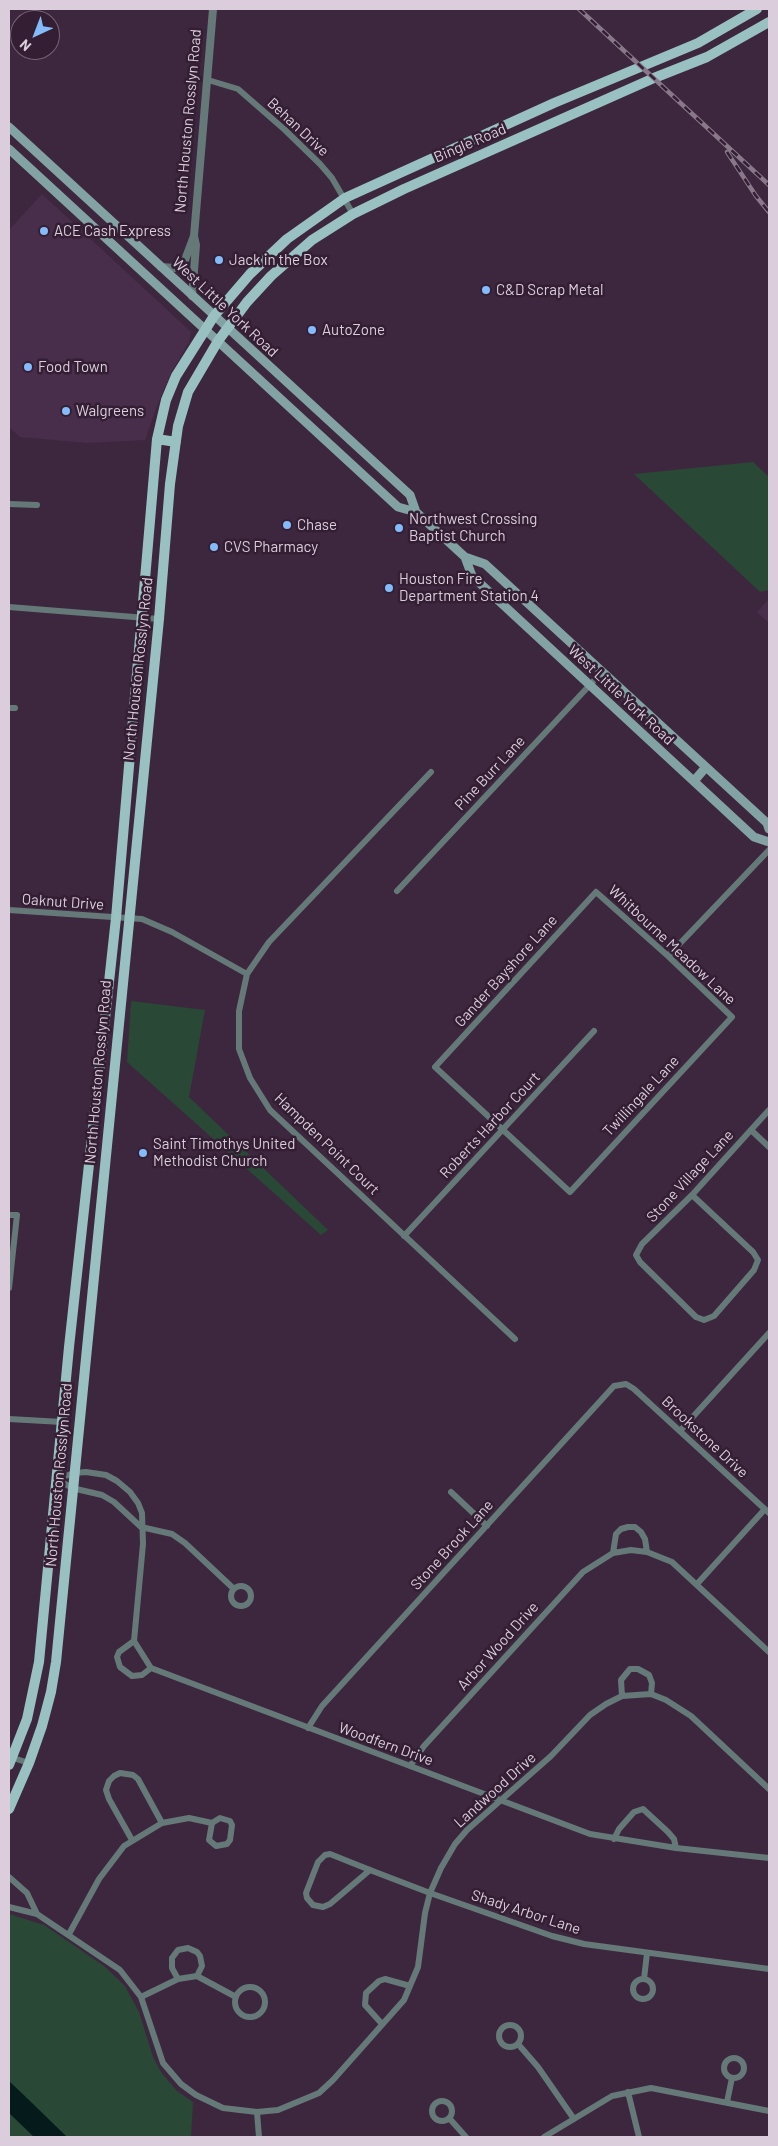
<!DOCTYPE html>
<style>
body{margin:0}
#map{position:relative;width:778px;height:2146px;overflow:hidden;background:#3d273e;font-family:Barlow,sans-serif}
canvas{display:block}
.frame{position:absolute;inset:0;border:10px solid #dbcddb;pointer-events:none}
.north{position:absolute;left:10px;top:10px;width:50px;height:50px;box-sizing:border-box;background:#331e34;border:1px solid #766477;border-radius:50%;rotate:223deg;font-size:14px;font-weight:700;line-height:20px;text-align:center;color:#dbcddb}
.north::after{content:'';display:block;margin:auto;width:18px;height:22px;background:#84bcfb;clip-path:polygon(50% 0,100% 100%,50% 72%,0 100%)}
</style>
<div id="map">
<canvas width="778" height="2146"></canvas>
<div class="frame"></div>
<div class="north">N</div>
</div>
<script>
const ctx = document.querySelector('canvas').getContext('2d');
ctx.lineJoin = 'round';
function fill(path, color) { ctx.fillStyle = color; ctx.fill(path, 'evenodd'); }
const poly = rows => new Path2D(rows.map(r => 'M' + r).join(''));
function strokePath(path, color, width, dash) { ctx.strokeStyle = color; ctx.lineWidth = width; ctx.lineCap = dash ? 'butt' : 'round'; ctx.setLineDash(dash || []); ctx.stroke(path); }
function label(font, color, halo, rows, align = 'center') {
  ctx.font = font + ' Barlow,sans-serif'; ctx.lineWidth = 5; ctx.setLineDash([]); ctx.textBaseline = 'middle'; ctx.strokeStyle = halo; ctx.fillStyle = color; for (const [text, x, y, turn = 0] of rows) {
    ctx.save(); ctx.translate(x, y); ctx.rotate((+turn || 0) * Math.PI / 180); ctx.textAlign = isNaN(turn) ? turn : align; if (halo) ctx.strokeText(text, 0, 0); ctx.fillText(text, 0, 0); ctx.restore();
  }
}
fill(poly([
 [42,194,191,332,189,342,172,371,158,403,145,440,88,443,20,437,9,427,9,230],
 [769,599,769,623,757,612]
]), '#492e4b');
fill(poly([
 [753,462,769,477,769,590,760,592,634,474],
 [131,1001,205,1010,189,1097,328,1230,321,1235,127,1062],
 [9,1914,44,1925,104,1966,125,1986,139,2012,153,2057,161,2072,177,2091,193,2102,191,2137,9,2137]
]), '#294836');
fill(poly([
 [9,2081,29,2100,67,2137,34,2137,9,2113]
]), '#051a1a');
strokePath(poly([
 [208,80,238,89,285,130,320,164,332,178,353,214],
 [9,504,37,505],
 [9,607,159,619],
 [9,708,15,708],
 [431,772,269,942,247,974,239,1011,239,1049,250,1078,270,1110,515,1339],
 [397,891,602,672],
 [596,892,668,956,732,1017,570,1192,435,1067,596,892],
 [9,910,142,919,172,932,247,974],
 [668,956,769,850],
 [751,1130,769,1147],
 [692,1195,753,1252,758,1260,754,1270,714,1316,704,1320,696,1317,640,1262,636,1255,642,1244,692,1195,769,1110],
 [9,1215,17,1215,9,1288],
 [404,1236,594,1031],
 [9,1419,62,1422],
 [680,1431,769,1333],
 [57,1479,74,1473,86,1472,106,1475,117,1481,130,1492,138,1503,142,1513,143,1544,134,1641,151,1668,590,1834,676,1848,769,1858],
 [57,1479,72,1488,102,1495,114,1502,141,1527],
 [451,1492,487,1526],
 [141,1527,172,1534,185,1543,234,1589],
 [613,1553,616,1534,621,1529,628,1527,635,1527,641,1532,645,1539,647,1552],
 [697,1584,765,1509],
 '231 1596a10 10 0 1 1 20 0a10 10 0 1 1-20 0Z',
 [134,1641,119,1652,117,1657,120,1667,132,1676,142,1675,151,1668],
 [622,1696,621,1680,630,1669,638,1669,649,1675,652,1683,651,1694],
 [308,1728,322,1706,614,1386,626,1384,634,1389,769,1513],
 [10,1757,29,1763],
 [410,1766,424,1746,583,1572,613,1553,631,1550,647,1552,672,1562,769,1652],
 [614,1839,619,1829,634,1812,643,1809,668,1832,674,1839,676,1848],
 [132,1840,109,1799,106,1790,109,1781,114,1776,120,1773,133,1775,138,1779,162,1823],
 [370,1870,330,1904,323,1907,313,1905,307,1898,306,1893,318,1862,325,1855,330,1854,370,1870,430,1893,552,1936,584,1944,769,1969],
 [9,1877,27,1893,37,1914],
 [9,1907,37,1914,120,1970,141,1997,163,2063,181,2084,196,2095,223,2108,257,2112,278,2110,319,2093,333,2080,404,2000,418,1967,425,1913,430,1893,441,1868,455,1844,467,1830,551,1756,590,1715,606,1704,622,1696,651,1694,666,1700,691,1716,769,1789],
 [69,1934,99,1879,124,1846,162,1823,189,1818,212,1823,220,1818,230,1821,232,1825,230,1840,227,1844,216,1846,209,1840,212,1823],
 [188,1948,197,1952,200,1956,202,1966,197,1976,178,1979,172,1968,172,1958,178,1950,188,1948],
 [197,1976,236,1997],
 '633 1989a10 10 0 1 1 20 0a10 10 0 1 1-20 0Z',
 [644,1979,647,1953],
 '235 2002a15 15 0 1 1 30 0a15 15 0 1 1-30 0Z',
 [141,1997,178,1979],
 [382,2024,365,2005,366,1993,379,1981,385,1979,410,1986],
 '499 2036a11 11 0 1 1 22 0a11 11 0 1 1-22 0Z',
 [518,2044,538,2067,574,2119],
 '724 2068a10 10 0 1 1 20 0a10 10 0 1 1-20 0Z',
 [628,2092,639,2137],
 '432 2111a10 10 0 1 1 20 0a10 10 0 1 1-20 0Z',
 [727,2102,732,2078],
 [257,2112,259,2137],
 [449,2118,466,2137],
 [544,2137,612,2096,651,2088,769,2111]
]), '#667979', 6);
strokePath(poly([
 [161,267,175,268,181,265,185,260,194,236,213,9],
 [192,296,196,245,194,236]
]), '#667979', 8);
strokePath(poly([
 [9,127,410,495,416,512,465,557,485,564,767,823,769,829],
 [9,149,398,507,416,512],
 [465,557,472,576,754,837,769,842],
 [694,781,706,767]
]), '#83a2a3', 9);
strokePath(poly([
 [157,439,176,442],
 [9,1765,27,1719,39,1662,69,1347,116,918,157,439,166,400,176,376,214,316,250,274,287,239,345,198,554,103,698,43,757,9],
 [9,1809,29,1763,42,1726,51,1692,56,1662,159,619,170,484,178,426,188,392,218,341,247,302,271,276,312,240,353,214,404,189,654,78,707,57,769,22]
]), '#99c1c2', 10);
const rail = poly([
 [579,9,769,185],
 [727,152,756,196,769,212]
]);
strokePath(rail, '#89778a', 4.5);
strokePath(rail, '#331e34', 2.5, [8]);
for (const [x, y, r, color] of [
 [44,231,5,"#84bcfb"],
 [219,260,5,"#84bcfb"],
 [486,290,5,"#84bcfb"],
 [312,330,5,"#84bcfb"],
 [28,367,5,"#84bcfb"],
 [66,411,5,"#84bcfb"],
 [287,525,5,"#84bcfb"],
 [399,528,5,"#84bcfb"],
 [214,547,5,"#84bcfb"],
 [389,588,5,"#84bcfb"],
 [143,1153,5,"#84bcfb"]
]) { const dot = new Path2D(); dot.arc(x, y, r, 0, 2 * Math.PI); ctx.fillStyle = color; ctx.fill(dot); strokePath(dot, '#331e34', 2); }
label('15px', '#dbcddb', '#331e34', [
 ["North Houston Rosslyn Road",188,121,-85],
 ["Behan Drive",298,127,43],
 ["Bingle Road",470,143,-23],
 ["West Little York Road",225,307,43],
 ["North Houston Rosslyn Road",138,669,-84],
 ["West Little York Road",621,695,43],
 ["Pine Burr Lane",490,773,-47],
 ["Oaknut Drive",63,902,4],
 ["Whitbourne Meadow Lane",672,945,43],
 ["Gander Bayshore Lane",506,971,-48],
 ["North Houston Rosslyn Road",98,1072,-85],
 ["Twillingale Lane",641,1096,-47],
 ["Roberts Harbor Court",490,1125,-47],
 ["Hampden Point Court",327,1144,44],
 ["Stone Village Lane",690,1176,-47],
 ["Brookstone Drive",705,1437,43],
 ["North Houston Rosslyn Road",59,1475,-85],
 ["Stone Brook Lane",452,1545,-48],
 ["Arbor Wood Drive",498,1646,-48],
 ["Woodfern Drive",386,1744,20],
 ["Landwood Drive",495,1790,-42],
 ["Shady Arbor Lane",526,1912,18]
]);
label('15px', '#dbcddb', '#331e34', [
 ["ACE Cash Express",54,231],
 ["Jack in the Box",229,260],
 ["C&D Scrap Metal",496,290],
 ["AutoZone",322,330],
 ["Food Town",38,367],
 ["Walgreens",76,411],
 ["Northwest Crossing",409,519],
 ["Baptist Church",409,536],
 ["Chase",297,525],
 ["CVS Pharmacy",224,547],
 ["Houston Fire",399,579],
 ["Department Station 4",399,596],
 ["Saint Timothys United",153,1144],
 ["Methodist Church",153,1161]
], 'left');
</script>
